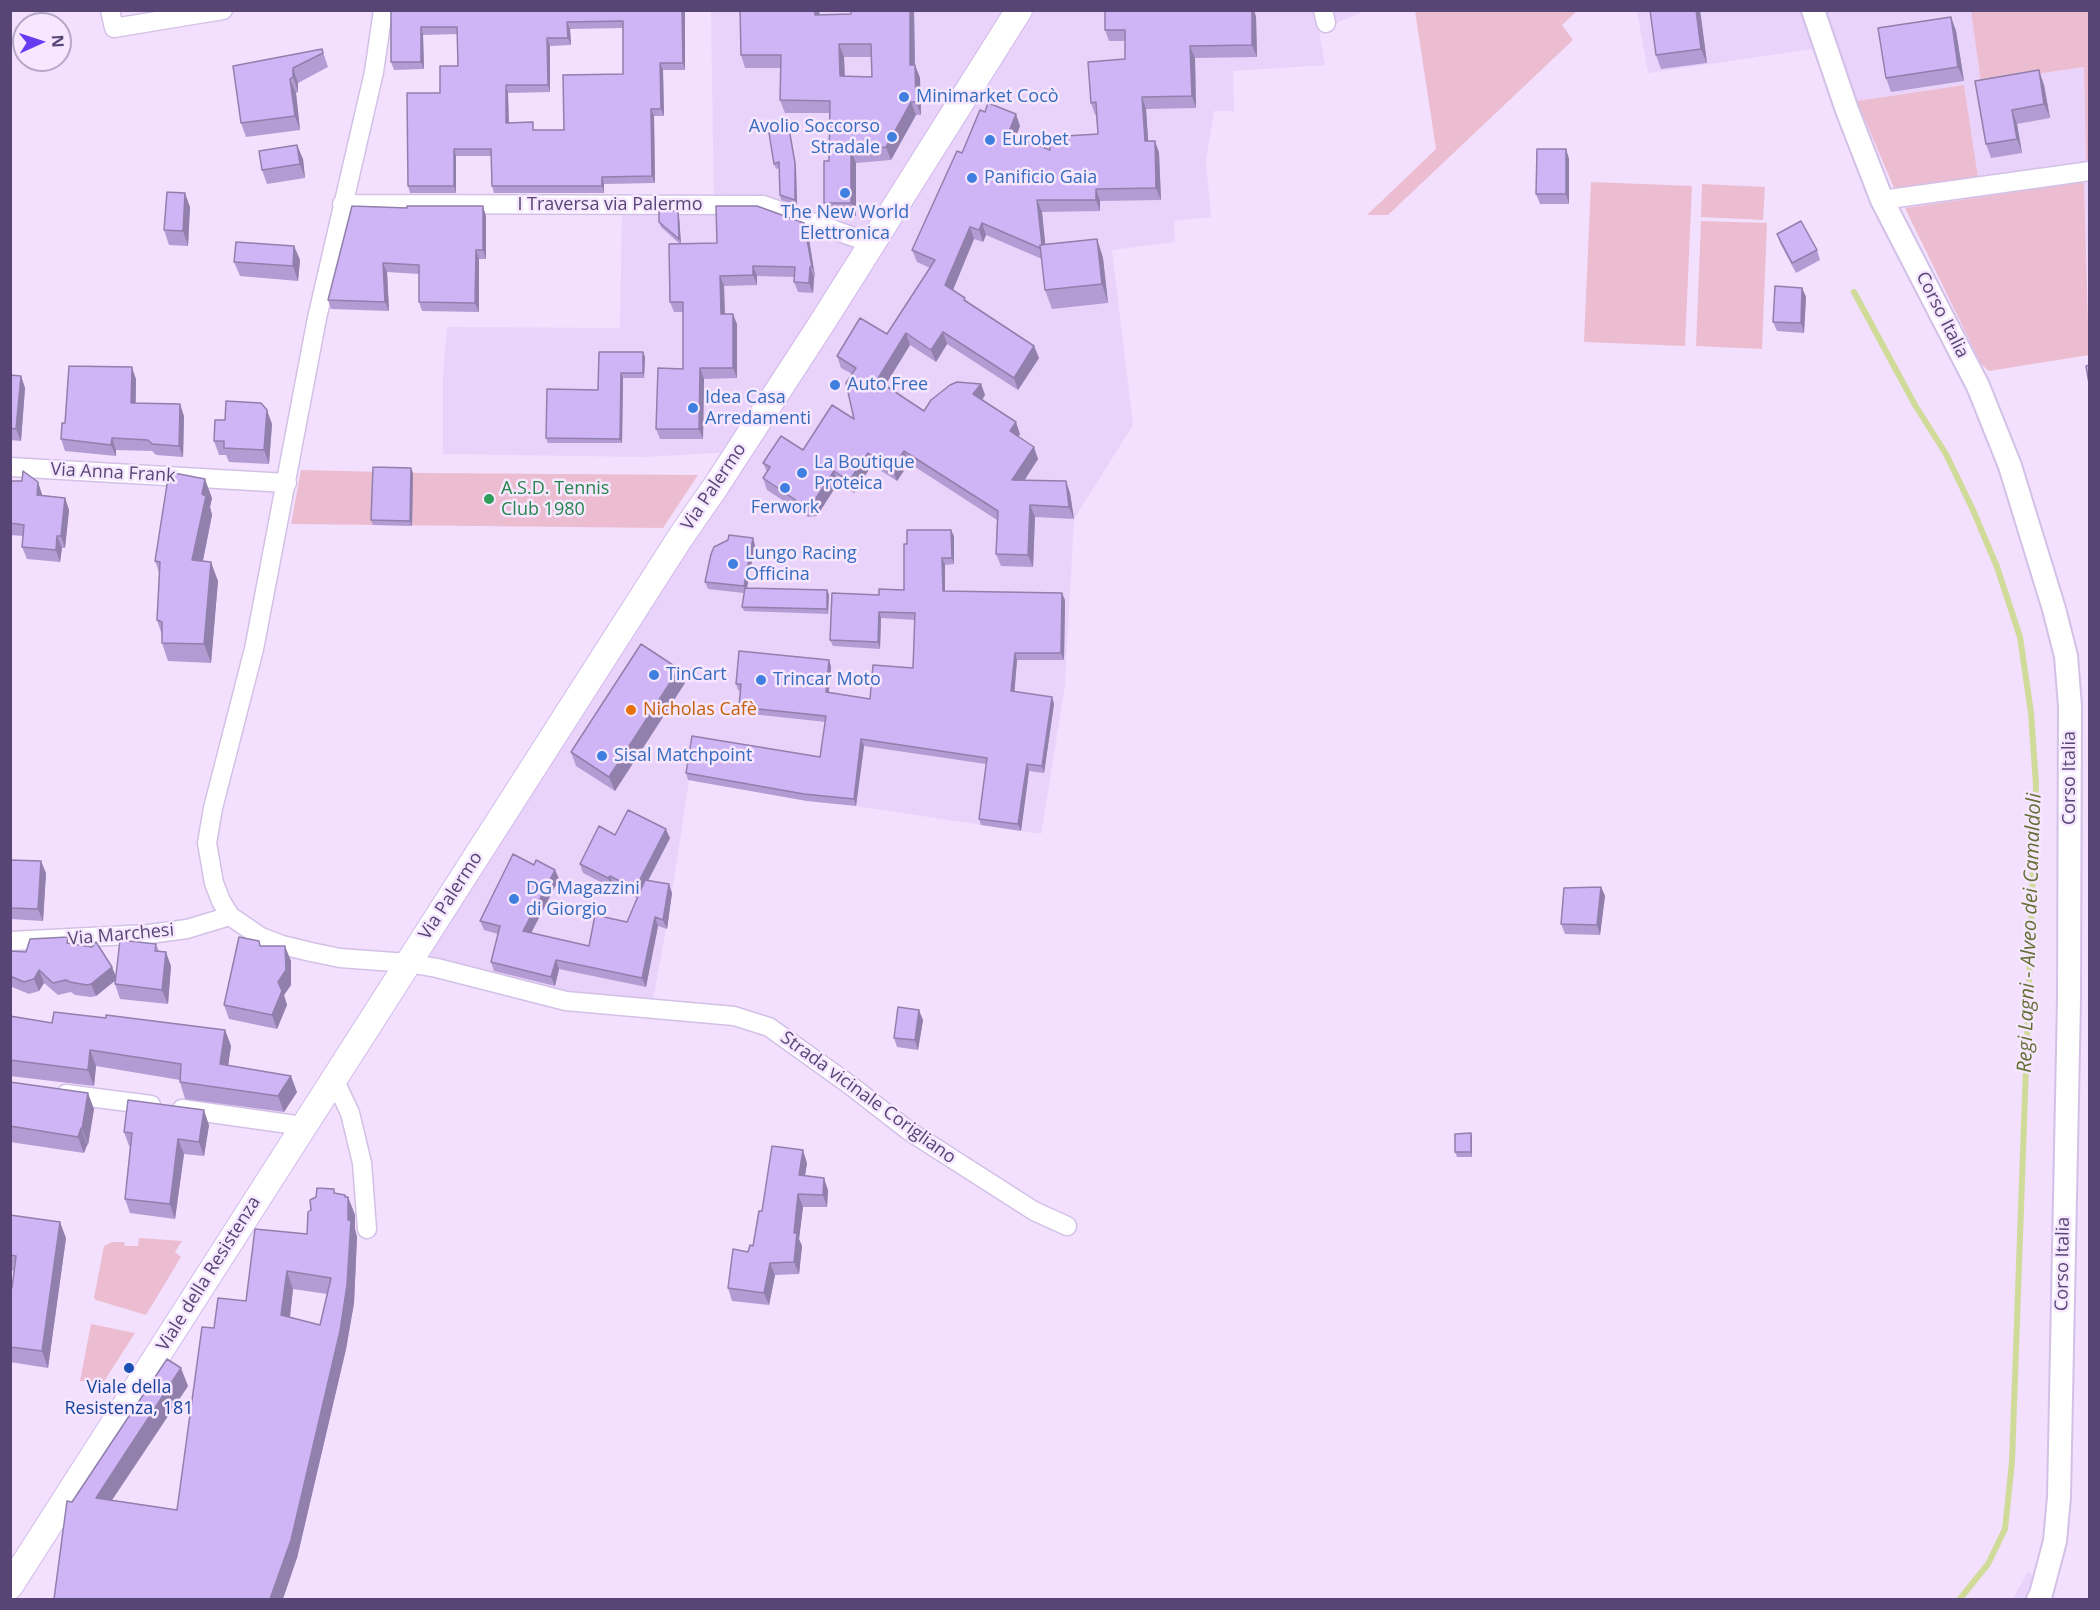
<!DOCTYPE html>
<meta charset="utf-8">
<style>
body{margin:0}
#map{position:relative;width:2100px;height:1610px;overflow:hidden;background:#f2e0fe;font-family:"Open Sans",sans-serif}
canvas{display:block}
.frame{position:absolute;inset:0;border:12px solid #574576;pointer-events:none}
.north{position:absolute;left:12px;top:12px;width:60px;height:60px;box-sizing:border-box;background:#f6e7ff;border:2px solid #b6a6c8;border-radius:50%;rotate:87deg;font-size:16px;font-weight:700;line-height:24px;text-align:center;color:#574576}
.north::after{content:'';display:block;margin:auto;width:21px;height:27px;background:#663bf1;clip-path:polygon(50% 0,100% 100%,50% 72%,0 100%)}
</style>
<div id="map">
<canvas width="2100" height="1610"></canvas>
<div class="frame"></div>
<div class="north">N</div>
</div>
<script>
const ctx = document.querySelector('canvas').getContext('2d');
ctx.lineJoin = 'round';
function fill(path, color) { ctx.fillStyle = color; ctx.fill(path, 'evenodd'); }
const poly = rows => new Path2D(rows.map(r => 'M' + r).join(''));
function strokePath(path, color, width, dash) { ctx.strokeStyle = color; ctx.lineWidth = width; ctx.lineCap = dash ? 'butt' : 'round'; ctx.setLineDash(dash || []); ctx.stroke(path); }
function label(font, color, halo, rows, align = 'center') {
  ctx.font = font + ' "Open Sans",sans-serif'; ctx.lineWidth = 5; ctx.setLineDash([]); ctx.textBaseline = 'middle'; ctx.strokeStyle = halo; ctx.fillStyle = color; for (const [text, x, y, turn = 0] of rows) {
    ctx.save(); ctx.translate(x, y); ctx.rotate((+turn || 0) * Math.PI / 180); ctx.textAlign = isNaN(turn) ? turn : align; if (halo) ctx.strokeText(text, 0, 0); ctx.fillText(text, 0, 0); ctx.restore();
  }
}
fill(poly([
 [711,11,1365,11,1319,30,1325,65,1233,71,1234,111,1214,111,1206,161,1211,217,1174,221,1175,242,1112,250,1133,425,1074,519,1065,686,1041,834,856,806,807,801,689,780,669,912,652,1005,553,992,424,956,749,451,644,457,443,454,443,376,447,327,620,328,622,212,714,211],
 [1637,11,1801,11,1813,49,1648,73],
 [1826,11,1971,11,1982,82,2084,67,2086,160,2090,160,2089,307,2084,183,1981,196,1964,85,1857,101],
 [2028,1571,2057,1599,2012,1600]
]), '#ead3fb');
fill(poly([
 [1415,11,1577,11,1562,25,1573,40,1388,215,1367,215,1436,149],
 [1971,11,2089,11,2089,160,2086,160,2084,67,1981,82],
 [1964,85,1978,177,1894,188,1857,101],
 [1591,182,1692,186,1685,346,1584,342],
 [2084,182,2089,355,1989,371,1981,364,1905,208],
 [1702,184,1765,187,1763,220,1701,217],
 [1701,221,1767,223,1762,349,1696,346],
 [301,470,425,473,698,475,663,528,291,524],
 [139,1238,182,1241,175,1252,181,1257,146,1315,96,1300,94,1298,104,1246,112,1242,124,1242,125,1246,138,1246],
 [91,1324,135,1333,103,1383,80,1381]
]), '#ecbdd0');
strokePath(poly([
 [1854,292,1915,405,1946,454,1973,510,1997,567,2020,637,2031,713,2036,785,2012,1462,2005,1529,1988,1564,1959,1600]
]), '#d0db99', 6);
const minor = poly([
 [110,10,114,28,223,10],
 [383,10,374,72,317,318,254,649,213,808,207,843,214,883,221,901,230,916,261,937,282,945,311,952,340,958,408,963,437,968,566,1001,734,1016,769,1027,850,1085,909,1131,1034,1211,1067,1226],
 [1323,10,1326,23],
 [1882,200,2090,171],
 [342,204,763,205,871,243],
 [10,467,287,483],
 [10,941,149,934,187,929,230,916],
 [334,1079,350,1113,362,1163,367,1229],
 [66,1094,151,1105],
 [182,1109,303,1126]
]);
const tertiary = poly([
 [1813,10,1847,110,1882,200,1978,386,2010,466,2054,609,2066,656,2070,706,2069,999,2059,1497,2055,1541,2041,1594,2038,1600]
]);
const secondary = poly([
 [10,1586,680,538,716,486,822,323,1019,10]
]);
strokePath(minor, '#d3c0e7', 21);
strokePath(tertiary, '#d3c0e7', 26);
strokePath(secondary, '#d1baea', 28);
strokePath(minor, '#fff', 18);
strokePath(tertiary, '#fff', 22);
strokePath(secondary, '#fff', 26);
fill(poly([
 [391,10,685,10,685,70,663,70,664,116,654,116,655,183,604,184,604,193,494,193,492,186,491,156,456,156,456,193,410,193,408,186,440,93,458,66,458,34,423,35,424,69,394,70,391,62],
 [623,28,623,74,564,130,536,130,509,123,508,93,550,92,550,46,571,45,570,29],
 [720,10,819,10,820,15,851,14,851,10,914,10,915,65,920,78,921,115,916,115,891,160,856,163,856,216,829,216,824,203,829,161,830,113,785,113,780,100,780,68,745,68,741,55,740,12,721,12],
 [844,57,872,57,872,77,845,76],
 [1105,10,1254,10,1256,17,1257,57,1195,58,1196,108,1146,109,1148,141,1155,141,1159,153,1161,200,1100,201,1100,211,1042,212,1045,244,1097,239,1103,258,1108,303,1052,309,1045,290,1042,259,986,235,983,242,974,239,953,290,967,301,1034,346,1039,358,1018,390,947,344,936,362,910,345,885,386,924,411,981,384,985,395,982,400,1020,434,1018,436,1038,459,1024,480,1070,493,1074,519,1035,517,1033,567,1001,566,996,554,997,520,909,463,897,481,872,465,854,493,838,483,817,516,808,517,767,490,763,478,767,472,763,463,803,450,854,419,852,374,841,368,837,356,887,334,930,268,917,262,912,250,962,153,1020,126,1016,137,1050,150,1098,134,1096,115,1095,115,1091,103,1125,59,1125,41,1109,41,1105,30],
 [1700,10,1707,63,1661,69,1656,55],
 [1951,17,1956,31,1964,81,1891,92,1886,78],
 [322,49,328,67,298,83,298,92,296,93,300,130,246,137,241,123,233,66],
 [1975,81,2044,85,2050,118,2017,124,2022,153,1991,158,1986,144],
 [788,123,789,128,796,168,797,205,781,200,780,195,779,168,776,169,774,164,779,131],
 [1566,149,1569,159,1569,204,1540,204,1536,194],
 [303,159,305,178,267,184,262,170],
 [352,206,486,216,486,259,479,259,479,312,422,311,419,302,419,274,387,272,389,311,331,309,328,300],
 [190,207,188,246,169,245,164,230],
 [678,211,679,216,681,244,717,243,804,223,808,233,815,277,814,277,813,293,798,292,794,282,794,277,757,276,757,285,724,286,725,314,737,324,737,378,704,379,703,439,660,439,656,429,683,369,683,312,674,312,670,302,680,244,661,227,659,222],
 [1777,234,1817,250,1820,260,1796,273,1780,243],
 [294,246,300,260,298,281,240,276,234,262],
 [1802,288,1806,297,1804,333,1777,331,1773,322],
 [643,352,645,357,644,378,623,378,622,443,548,443,546,438,598,390],
 [10,375,21,376,25,388,21,441,10,440],
 [136,379,136,403,184,416,183,457,156,455,152,451,116,450,116,456,65,451,61,439,65,423],
 [272,424,269,464,229,462,226,455,219,455,214,441],
 [413,473,412,526,373,525,371,520],
 [10,481,42,494,42,496,65,498,69,510,65,548,62,548,60,562,27,559,22,547,23,536,10,535],
 [212,498,210,507,212,515,203,561,218,581,211,663,168,661,162,643,162,635,157,620,160,575,155,561],
 [954,536,954,564,945,565,945,591,1065,600,1064,660,1017,660,1014,691,1052,697,1054,704,1044,773,1029,771,1021,831,981,825,979,819,986,764,864,746,856,806,807,801,688,780,686,773,820,757,826,722,742,713,739,707,740,691,738,690,736,684,829,660,831,667,829,692,870,699,913,668,915,620,881,618,880,649,833,646,830,640,879,595,904,590,907,544],
 [755,545,747,588,827,590,829,595,828,614,744,611,742,607,744,593,708,589,705,582],
 [685,683,615,791,576,766,571,752],
 [615,835,670,838,648,881,672,893,667,929,658,926,646,987,559,969,555,986,494,971,491,962,498,934,484,930,480,921,534,865,555,870,559,879,531,933,589,946,627,922,637,898,613,885,612,888,583,873,580,864],
 [10,860,46,873,43,921,10,919],
 [1601,887,1605,896,1600,935,1565,934,1561,924],
 [71,944,112,967,116,977,156,944,159,951,171,966,168,1004,120,999,115,984,116,980,96,996,91,997,75,995,71,992,58,995,44,983,39,991,29,994,12,987,10,983,10,951,26,952],
 [261,946,291,961,291,985,284,995,287,1005,277,1029,229,1019,224,1005],
 [10,1016,52,1023,106,1018,225,1030,231,1046,228,1065,297,1092,284,1112,185,1099,180,1082,180,1080,96,1066,94,1086,10,1076],
 [923,1020,918,1050,897,1047,894,1038],
 [10,1082,94,1109,88,1145,87,1145,84,1153,10,1142],
 [209,1125,204,1156,184,1154,175,1219,130,1213,125,1199,130,1147,129,1146,124,1132],
 [1472,1138,1472,1157,1457,1157,1455,1152],
 [807,1163,805,1176,828,1190,827,1207,803,1207,799,1239,802,1246,799,1274,775,1275,769,1305,732,1301,728,1288,748,1252,753,1246,762,1211],
 [335,1193,345,1195,346,1197,348,1197,355,1215,355,1229,357,1237,354,1303,346,1349,297,1558,72,1502,188,1386,112,1500,177,1510,214,1328,246,1301,307,1234],
 [293,1289,327,1294,320,1325,290,1317],
 [10,1215,66,1238,48,1368,10,1362,10,1287,12,1288,14,1271,10,1270]
]), '#b29cd3');
fill(poly([
 [682,10,685,10,685,70,683,63],
 [815,10,819,10,820,28,815,15],
 [910,10,914,10,915,78,910,65],
 [1252,10,1254,10,1256,17,1257,57,1252,45],
 [1696,10,1700,10,1707,63,1701,49],
 [1951,17,1956,31,1964,81,1958,67],
 [567,22,570,29,571,45,568,38],
 [421,27,423,35,424,69,421,62],
 [547,38,550,46,550,92,548,85],
 [839,44,844,57,845,89,840,76],
 [1190,46,1195,58,1196,108,1192,96],
 [660,63,663,70,664,116,661,109],
 [915,65,920,78,921,115,916,102],
 [293,68,298,83,298,92,293,77],
 [2039,70,2044,85,2050,118,2044,104],
 [290,79,296,93,300,130,295,116],
 [506,85,508,93,509,130,506,123],
 [1142,97,1146,109,1149,153,1145,141],
 [911,102,916,115,891,160,886,147],
 [651,109,654,116,655,183,652,176],
 [2012,110,2017,124,2022,153,2017,139],
 [1016,114,1020,126,1012,145,1008,134],
 [788,123,789,128,796,168,797,205,795,200],
 [1155,141,1159,153,1161,200,1156,188],
 [297,145,303,159,305,178,300,164],
 [454,149,456,156,456,193,454,186],
 [1566,149,1569,159,1569,204,1566,194],
 [851,150,856,163,856,216,851,203],
 [602,177,604,184,604,193,602,186],
 [1096,189,1100,201,1100,211,1096,200],
 [185,193,190,207,188,246,183,231],
 [1037,200,1042,212,1047,261,1043,249],
 [483,206,486,216,486,259,483,250],
 [678,211,679,216,681,244,679,239],
 [804,223,808,233,815,277,812,267],
 [982,223,986,235,983,242,979,230],
 [970,227,974,239,950,297,945,285],
 [1097,239,1103,258,1108,303,1102,284],
 [294,246,300,260,298,281,293,266],
 [476,250,479,259,479,312,475,303],
 [383,263,387,272,389,311,385,302],
 [753,266,757,276,757,285,753,275],
 [810,267,814,277,813,293,809,283],
 [720,276,724,286,725,324,721,314],
 [1802,288,1806,297,1804,333,1801,323],
 [733,314,737,324,737,378,733,368],
 [943,332,947,344,936,362,931,350],
 [906,333,910,345,881,392,877,380],
 [1034,346,1039,358,1018,390,1014,378],
 [643,352,645,357,644,378,643,373],
 [132,367,136,379,135,414,131,403],
 [700,368,704,379,703,439,699,429],
 [621,373,623,378,622,443,620,439],
 [21,376,25,388,21,441,16,429],
 [981,384,985,395,978,406,973,394],
 [180,404,184,416,183,457,179,446],
 [267,410,272,424,269,464,264,450],
 [1016,422,1020,434,1014,443,1010,431],
 [112,438,116,450,116,456,111,445],
 [1034,447,1038,459,1017,492,1012,480],
 [904,451,909,463,897,481,892,469],
 [868,453,872,465,854,493,849,481],
 [411,468,413,473,412,526,410,521],
 [834,471,838,483,817,516,812,504],
 [205,479,212,498,210,507,212,515,199,579,192,560,202,494],
 [1066,481,1070,493,1074,519,1069,507],
 [38,482,42,494,41,507,37,495],
 [65,498,69,510,65,548,61,536],
 [1030,505,1035,517,1033,567,1028,555],
 [951,530,954,536,954,564,952,558],
 [57,536,62,548,60,562,56,550],
 [753,538,755,545,746,593,744,586],
 [942,558,945,565,945,598,943,591],
 [211,562,218,581,211,663,204,644],
 [827,590,829,595,828,614,827,609],
 [1062,593,1065,600,1064,660,1061,653],
 [879,612,881,618,880,649,878,642],
 [1015,653,1017,660,1014,698,1011,691],
 [829,660,831,667,828,699,826,692],
 [679,669,685,683,615,791,609,777],
 [1052,697,1054,704,1044,773,1042,766],
 [861,739,864,746,856,806,854,799],
 [1027,764,1029,771,1021,831,1018,824],
 [666,829,670,838,639,898,635,889],
 [41,861,46,873,43,921,38,909],
 [555,870,559,879,527,941,523,931],
 [610,876,613,885,612,888,608,878],
 [669,884,672,893,667,929,663,920],
 [1601,887,1605,896,1600,935,1597,925],
 [655,917,658,926,646,987,642,978],
 [285,946,291,961,291,985,284,995,287,1005,277,1029,272,1015],
 [166,952,171,966,168,1004,162,990],
 [556,960,559,969,555,986,551,977],
 [112,967,117,979,96,996,91,984],
 [39,970,44,983,39,991,34,979],
 [919,1010,923,1020,918,1050,915,1040],
 [225,1030,231,1046,226,1080,220,1064],
 [90,1050,96,1066,94,1086,88,1070],
 [291,1076,297,1092,284,1112,278,1096],
 [88,1093,94,1109,88,1145,82,1129],
 [204,1110,209,1125,204,1156,199,1142],
 [81,1128,87,1145,84,1153,78,1137],
 [1471,1133,1472,1138,1472,1157,1471,1152],
 [178,1139,184,1154,175,1219,170,1204],
 [803,1150,807,1163,803,1187,799,1175],
 [824,1178,828,1190,827,1207,823,1195],
 [798,1194,803,1207,799,1239,802,1246,799,1274,794,1262,794,1233],
 [345,1195,348,1203,348,1197,355,1215,355,1229,357,1237,354,1303,346,1349,297,1558,283,1599,270,1599,348,1220],
 [60,1222,66,1238,48,1368,42,1351],
 [770,1263,775,1275,769,1305,764,1293],
 [287,1271,293,1289,288,1333,281,1315],
 [181,1368,188,1386,102,1515,96,1498]
]), '#917fac');
const building = poly([
 [391,10,682,10,683,63,660,63,661,109,651,109,652,176,602,177,602,186,492,186,491,149,454,149,454,186,408,186,407,93,440,93,440,66,458,66,457,27,421,27,421,62,391,62,391,10],
 [623,21,623,74,563,75,564,130,533,130,533,122,506,123,506,85,548,85,547,38,568,38,567,22,623,21],
 [740,10,815,10,815,15,851,14,851,10,910,10,910,65,915,65,916,102,911,102,886,147,851,150,851,203,824,203,824,161,829,161,830,101,780,100,781,55,741,55,740,10],
 [839,44,871,44,872,77,840,76,839,44],
 [1105,10,1252,10,1252,45,1190,46,1192,96,1142,97,1145,141,1155,141,1156,188,1096,189,1096,200,1037,200,1042,245,1040,245,1040,248,982,223,979,230,970,227,945,285,965,298,964,300,1034,346,1014,378,943,332,931,350,906,333,877,380,924,411,931,400,950,385,957,382,981,384,973,394,1016,422,1010,431,1034,447,1012,480,1066,481,1069,507,1030,505,1028,555,996,554,998,511,904,451,892,469,868,453,849,481,834,471,812,504,803,505,763,478,770,467,763,463,781,436,803,450,832,405,854,419,846,383,856,368,837,356,860,318,887,334,935,260,912,250,957,151,962,153,980,110,985,112,988,103,1016,114,1008,134,1050,150,1049,137,1098,134,1096,102,1091,103,1088,62,1125,59,1125,30,1105,30,1105,10],
 [1650,10,1696,10,1701,49,1656,55,1650,10],
 [1951,17,1958,67,1886,78,1878,28,1951,17],
 [322,49,323,53,293,68,293,77,290,79,295,116,241,123,233,66,322,49],
 [2039,70,2044,104,2012,110,2017,139,1986,144,1975,81,2039,70],
 [788,123,795,163,795,200,780,195,779,162,774,164,769,133,779,131,778,124,788,123],
 [297,145,300,164,262,170,259,151,297,145],
 [1537,149,1566,149,1566,194,1536,194,1537,149],
 [167,192,185,193,183,231,164,230,167,192],
 [352,206,407,208,407,206,483,206,483,250,476,250,475,303,419,302,419,265,383,263,385,302,328,300,352,206],
 [716,206,757,206,804,223,812,267,810,267,809,283,794,282,795,267,753,266,753,275,720,276,721,314,733,314,733,368,700,368,699,429,656,429,658,368,683,369,683,302,670,302,669,244,717,243,716,206],
 [659,211,678,211,679,239,659,222,659,211],
 [1801,221,1817,250,1792,263,1777,234,1801,221],
 [1097,239,1102,284,1045,290,1040,245,1097,239],
 [236,242,294,246,293,266,234,262,236,242],
 [1775,286,1802,288,1801,323,1773,322,1775,286],
 [599,352,643,352,643,373,621,373,620,439,546,438,547,389,598,390,599,352],
 [2090,365,2090,389,2086,366,2090,365],
 [69,366,132,367,131,403,180,404,179,446,152,444,148,440,112,438,111,445,61,439,62,423,65,423,69,366],
 [10,375,21,376,16,429,10,428,10,375],
 [226,401,261,403,267,410,264,450,224,448,224,441,214,441,215,420,225,420,226,401],
 [373,467,411,468,410,521,371,520,373,467],
 [23,471,38,482,37,495,65,498,61,536,57,536,56,550,22,547,24,525,10,523,10,481,22,481,23,471],
 [169,472,205,479,202,494,206,496,192,560,211,562,204,644,162,643,162,622,157,620,160,562,155,561,169,472],
 [907,530,951,530,952,558,942,558,943,591,1062,593,1061,653,1015,653,1011,691,1052,697,1042,766,1027,764,1018,824,979,819,987,758,861,739,854,799,804,794,686,773,692,736,820,757,826,716,739,707,741,684,736,684,739,651,829,660,826,692,870,699,873,665,913,668,915,613,879,612,878,642,830,640,832,593,879,595,879,589,904,590,904,544,907,544,907,530],
 [729,535,753,538,744,586,705,582,711,554,714,547,728,540,729,535],
 [745,588,827,590,827,609,742,607,745,588],
 [641,644,679,669,609,777,571,752,641,644],
 [628,810,666,829,635,889,610,876,608,878,580,864,599,826,615,835,628,810],
 [513,854,534,865,536,860,555,870,523,931,589,946,595,915,627,922,645,880,669,884,663,920,655,917,642,978,556,960,551,977,491,962,500,926,480,921,513,854],
 [10,860,41,861,38,909,10,908,10,860],
 [1601,887,1597,925,1561,924,1564,888,1601,887],
 [68,937,67,943,92,947,96,942,112,967,91,984,87,985,70,982,66,980,53,983,39,970,34,979,24,982,10,976,10,951,26,952,30,939,68,937],
 [239,937,259,941,260,946,285,946,286,970,278,982,282,991,272,1015,224,1005,239,937],
 [120,940,156,944,155,951,166,952,162,990,115,984,120,940],
 [898,1007,919,1010,915,1040,894,1038,898,1007],
 [54,1012,106,1018,106,1015,225,1030,220,1064,291,1076,278,1096,180,1082,181,1064,90,1050,88,1070,10,1060,10,1016,52,1023,54,1012],
 [10,1082,88,1093,82,1129,81,1128,78,1137,10,1126,10,1082],
 [128,1100,204,1110,199,1142,178,1139,170,1204,125,1199,132,1133,124,1132,128,1100],
 [1471,1133,1471,1152,1455,1152,1455,1134,1471,1133],
 [772,1146,803,1150,799,1175,824,1178,823,1195,798,1194,794,1233,797,1233,794,1262,770,1263,764,1293,728,1288,733,1249,748,1252,750,1245,753,1246,759,1211,762,1211,772,1146],
 [317,1188,334,1189,334,1193,345,1195,345,1197,348,1197,348,1220,351,1220,347,1285,340,1331,291,1540,270,1599,54,1599,67,1501,72,1502,167,1359,181,1368,96,1498,177,1510,202,1327,214,1328,218,1298,246,1301,255,1229,307,1234,308,1212,311,1210,310,1200,316,1197,317,1188],
 [287,1271,331,1278,320,1325,281,1315,287,1271],
 [10,1215,60,1222,42,1351,10,1347,10,1287,12,1288,16,1256,10,1255,10,1215]
]);
fill(building, '#cfb5f5');
strokePath(building, '#917fac', 1.5);
for (const [x, y, r, color] of [
 [904,97,6,"#3f7fe0"],
 [892,137,6,"#3f7fe0"],
 [990,140,6,"#3f7fe0"],
 [972,178,6,"#3f7fe0"],
 [845,193,6,"#3f7fe0"],
 [835,385,6,"#3f7fe0"],
 [693,408,6,"#3f7fe0"],
 [802,473,6,"#3f7fe0"],
 [785,488,6,"#3f7fe0"],
 [489,499,6,"#2e9e5b"],
 [733,564,6,"#3f7fe0"],
 [654,675,6,"#3f7fe0"],
 [761,680,6,"#3f7fe0"],
 [631,710,6,"#e8710a"],
 [602,756,6,"#3f7fe0"],
 [514,899,6,"#3f7fe0"],
 [129,1368,6,"#1a4fb4"]
]) { const dot = new Path2D(); dot.arc(x, y, r, 0, 2 * Math.PI); ctx.fillStyle = color; ctx.fill(dot); strokePath(dot, '#f6e7ff', 2); }
label('18px', '#366cbe', '#f6e7ff', [
 ["Minimarket Cocò",916,97],
 ["Avolio Soccorso",880,127,"right"],
 ["Stradale",880,148,"right"],
 ["Eurobet",1002,140],
 ["Panificio Gaia",984,178],
 ["The New World",845,213,"center"],
 ["Elettronica",845,234,"center"],
 ["Auto Free",847,385],
 ["Idea Casa",705,398],
 ["Arredamenti",705,419],
 ["La Boutique",814,463],
 ["Proteica",814,484],
 ["Ferwork",785,508,"center"],
 ["Lungo Racing",745,554],
 ["Officina",745,575],
 ["TinCart",666,675],
 ["Trincar Moto",773,680],
 ["Sisal Matchpoint",614,756],
 ["DG Magazzini",526,889],
 ["di Giorgio",526,910]
], 'left');
label('18px', '#574576', '#f6e7ff', [
 ["I Traversa via Palermo",610,205],
 ["Corso Italia",1942,315,63],
 ["Via Anna Frank",113,473,3],
 ["Via Palermo",714,487,-56],
 ["Corso Italia",2070,778,-90],
 ["Via Palermo",451,896,-57],
 ["Via Marchesi",121,935,-5],
 ["Strada vicinale Corigliano",868,1098,36],
 ["Corso Italia",2063,1264,-89],
 ["Viale della Resistenza",209,1274,-58]
]);
label('18px', '#27864d', '#f6e7ff', [
 ["A.S.D. Tennis",501,489],
 ["Club 1980",501,510]
], 'left');
label('18px', '#c56008', '#f6e7ff', [
 ["Nicholas Cafè",643,710]
], 'left');
label('18px', '#164399', '#f6e7ff', [
 ["Viale della",129,1388],
 ["Resistenza, 181",129,1409]
]);
label('italic 20px', '#646f33', '#f6e7ff', [
 ["Regi Lagni - Alveo dei Camaldoli",2030,933,-88]
]);
</script>
